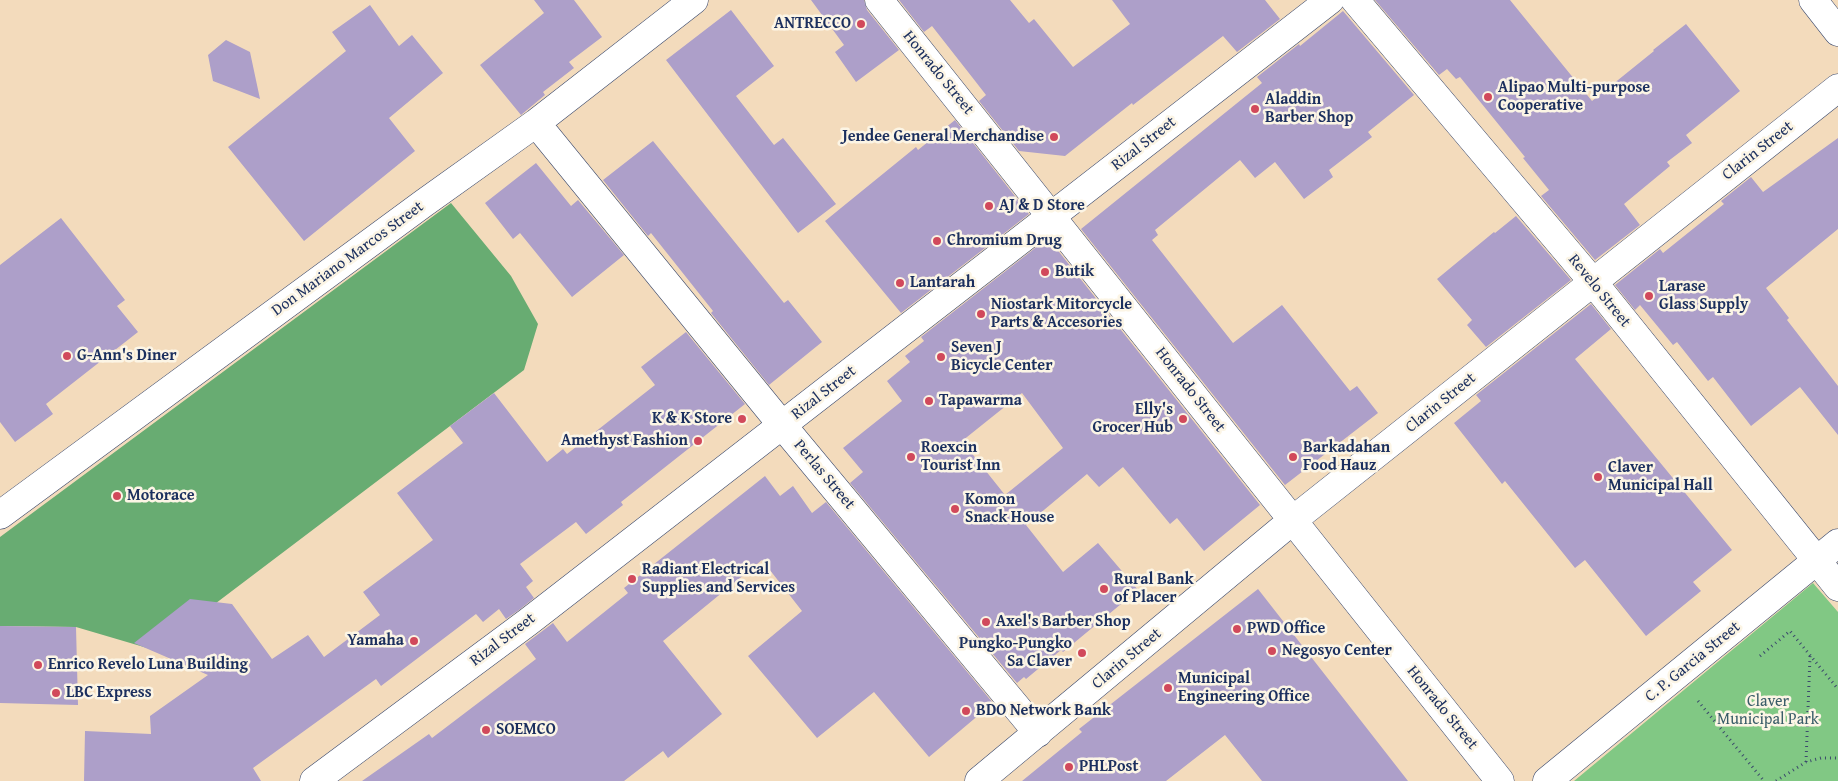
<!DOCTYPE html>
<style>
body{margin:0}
canvas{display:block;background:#f3dbbc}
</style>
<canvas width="1838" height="781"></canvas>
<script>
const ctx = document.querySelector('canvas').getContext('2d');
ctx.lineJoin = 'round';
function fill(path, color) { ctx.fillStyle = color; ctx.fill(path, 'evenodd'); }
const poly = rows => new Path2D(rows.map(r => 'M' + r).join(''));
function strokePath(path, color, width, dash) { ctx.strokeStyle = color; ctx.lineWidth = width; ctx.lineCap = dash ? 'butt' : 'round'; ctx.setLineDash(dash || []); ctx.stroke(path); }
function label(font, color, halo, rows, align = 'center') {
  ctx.font = font + ' "Gentium Book Plus",serif'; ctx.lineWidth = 5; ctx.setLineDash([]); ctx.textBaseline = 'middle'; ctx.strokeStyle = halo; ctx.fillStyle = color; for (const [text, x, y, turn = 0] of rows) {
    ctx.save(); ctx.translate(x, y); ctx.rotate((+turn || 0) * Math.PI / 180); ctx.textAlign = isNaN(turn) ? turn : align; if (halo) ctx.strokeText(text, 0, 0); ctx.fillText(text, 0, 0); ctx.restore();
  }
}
fill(poly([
 [1813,583,1838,612,1838,781,1574,781]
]), '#81c884');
fill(poly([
 [451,203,511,276,538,324,524,370,154,650,76,627,0,626,0,537]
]), '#68ac72');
fill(poly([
 [534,0,574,0,602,37,569,62,574,68,543,92,545,95,521,115,480,65,544,13],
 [811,0,864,0,867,10,899,50,856,82,835,52,844,45],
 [899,0,1010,0,1029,23,1034,19,1073,67,1130,24,1112,0,1265,0,1280,19,1237,52,1223,36,1133,105,1132,103,1065,156,1019,151,979,101,986,95,972,77,932,26,924,32],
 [1375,0,1510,0,1592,101,1654,51,1653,50,1686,24,1740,91,1686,135,1692,143,1667,162,1670,166,1624,204,1640,225,1595,260,1541,196,1549,190,1523,158,1525,157,1460,77,1456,79,1447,69,1439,75],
 [370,5,399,46,412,35,443,73,389,118,415,151,304,241,228,147,346,51,332,32],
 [731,10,774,66,736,96,774,145,783,138,836,204,798,233,666,60],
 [1343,11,1414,95,1368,132,1372,137,1329,170,1333,177,1304,199,1275,162,1255,178,1240,160,1155,230,1158,235,1152,240,1233,343,1282,305,1350,391,1357,386,1378,413,1285,485,1081,229,1262,83,1257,77,1299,44,1300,46],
 [226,40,250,52,260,99,213,81,208,55],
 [955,120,1029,214,901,313,825,221,916,147,918,150],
 [1838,138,1838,229,1766,288,1789,318,1787,320,1838,386,1838,435,1800,387,1751,426,1713,377,1708,381,1677,342,1673,345,1640,305,1635,310,1615,285,1660,249,1663,253,1724,204,1721,201,1751,177,1763,192],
 [653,141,784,303,788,300,822,342,769,385,711,313,713,311,651,233,648,236,603,180],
 [536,163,571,206,578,200,624,255,572,297,520,233,513,239,485,203],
 [1516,216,1571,280,1486,347,1467,325,1472,320,1437,279,1494,232,1495,233],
 [61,218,125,300,117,306,138,332,46,404,53,414,15,442,0,422,0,265],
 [1048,238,1260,505,1204,551,1177,518,1170,524,1123,467,1099,487,1087,474,1026,525,1063,572,1098,543,1138,590,1063,652,1061,650,1026,679,1024,677,1017,683,850,483,863,472,843,448,902,401,887,381,910,362,905,356,924,341,921,337],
 [1022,393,1063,448,1005,495,962,441],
 [1591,304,1611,329,1575,359,1732,550,1693,582,1701,591,1646,636,1585,560,1575,568,1505,481,1502,484,1454,423,1481,401,1476,395],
 [686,332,745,404,621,502,623,505,586,534,576,522,520,564,533,581,526,587,534,598,519,610,506,619,499,609,483,622,476,614,381,686,376,679,253,768,261,781,84,781,85,731,151,734,150,716,208,675,134,643,190,599,232,604,272,659,308,635,324,657,380,615,363,592,433,540,397,493,463,443,450,426,494,393,547,462,563,449,567,454,655,385,641,367],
 [765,476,780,496,793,486,812,513,826,502,993,703,929,757,874,692,817,738,748,656,802,611,762,560,663,641,722,714,668,758,663,751,624,781,362,781,429,734,432,738,536,659,525,644,553,623,567,642,628,593,624,588],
 [1258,589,1408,781,1262,781,1225,735,1166,781,1022,781,1082,732,1079,729],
 [0,626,76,627,78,705,0,703]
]), '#ad9fc9');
const minor = poly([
 [879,0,1500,781],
 [1355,0,1593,282,1838,587],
 [1813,0,1838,32],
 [536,123,782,425,1038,733],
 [0,515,424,203,536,123,694,0],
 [314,781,528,622,1330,0],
 [979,781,1293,520,1838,88],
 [1547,781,1838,543]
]);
strokePath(minor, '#3b496c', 29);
strokePath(poly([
 [1760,656,1790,631,1838,689],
 [1698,701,1764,781],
 [1806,762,1810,656],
 [1776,781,1806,762,1821,758,1838,758]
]), '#3b496c', 3, [1, 4]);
strokePath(minor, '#fff', 28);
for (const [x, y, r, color] of [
 [861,24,5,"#d1495b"],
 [1488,97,5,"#d1495b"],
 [1255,109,5,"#d1495b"],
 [1054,137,5,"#d1495b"],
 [989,206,5,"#d1495b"],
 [937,241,5,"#d1495b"],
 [1045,272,5,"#d1495b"],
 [900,283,5,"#d1495b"],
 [1649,296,5,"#d1495b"],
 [981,314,5,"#d1495b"],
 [67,356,5,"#d1495b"],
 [941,357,5,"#d1495b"],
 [929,401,5,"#d1495b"],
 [742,419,5,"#d1495b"],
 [1183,419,5,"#d1495b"],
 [698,441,5,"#d1495b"],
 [911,457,5,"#d1495b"],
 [1293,457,5,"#d1495b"],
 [1598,477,5,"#d1495b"],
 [117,496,5,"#d1495b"],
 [955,509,5,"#d1495b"],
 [632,579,5,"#d1495b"],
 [1104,589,5,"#d1495b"],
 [986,622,5,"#d1495b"],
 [1237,629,5,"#d1495b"],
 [414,641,5,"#d1495b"],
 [1272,651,5,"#d1495b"],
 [1082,653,5,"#d1495b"],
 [38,665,5,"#d1495b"],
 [1168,688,5,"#d1495b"],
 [56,693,5,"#d1495b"],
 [966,711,5,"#d1495b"],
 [486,730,5,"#d1495b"],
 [1069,767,5,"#d1495b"]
]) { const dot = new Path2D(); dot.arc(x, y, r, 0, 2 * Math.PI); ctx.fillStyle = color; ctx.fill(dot); strokePath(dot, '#fcf5e5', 2); }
label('bold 16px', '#1b2f5e', '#fcf5e5', [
 ["ANTRECCO",851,24,"right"],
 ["Alipao Multi-purpose",1498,88],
 ["Cooperative",1498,106],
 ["Aladdin",1265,100],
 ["Barber Shop",1265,118],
 ["Jendee General Merchandise",1044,137,"right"],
 ["AJ & D Store",999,206],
 ["Chromium Drug",947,241],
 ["Butik",1055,272],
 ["Lantarah",910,283],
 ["Larase",1659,287],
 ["Glass Supply",1659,305],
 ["Niostark Mitorcycle",991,305],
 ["Parts & Accesories",991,323],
 ["Seven J",951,348],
 ["Bicycle Center",951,366],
 ["G-Ann's Diner",77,356],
 ["Tapawarma",939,401],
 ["Elly's",1173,410,"right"],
 ["Grocer Hub",1173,428,"right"],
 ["K & K Store",732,419,"right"],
 ["Amethyst Fashion",688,441,"right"],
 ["Roexcin",921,448],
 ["Tourist Inn",921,466],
 ["Barkadahan",1303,448],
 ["Food Hauz",1303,466],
 ["Claver",1608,468],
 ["Municipal Hall",1608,486],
 ["Motorace",127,496],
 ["Komon",965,500],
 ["Snack House",965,518],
 ["Radiant Electrical",642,570],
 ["Supplies and Services",642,588],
 ["Rural Bank",1114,580],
 ["of Placer",1114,598],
 ["Axel's Barber Shop",996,622],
 ["PWD Office",1247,629],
 ["Yamaha",404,641,"right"],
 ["Pungko-Pungko",1072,644,"right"],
 ["Sa Claver",1072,662,"right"],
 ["Negosyo Center",1282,651],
 ["Enrico Revelo Luna Building",48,665],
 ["Municipal",1178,679],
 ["Engineering Office",1178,697],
 ["LBC Express",66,693],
 ["BDO Network Bank",976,711],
 ["SOEMCO",496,730],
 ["PHLPost",1079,767]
], 'left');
label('16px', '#1b2f5e', '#fcf5e5', [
 ["Honrado Street",938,73,51],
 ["Rizal Street",1144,144,-38],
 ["Clarin Street",1758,151,-38],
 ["Don Mariano Marcos Street",348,259,-36],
 ["Revelo Street",1599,291,51],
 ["Honrado Street",1190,390,52],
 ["Rizal Street",824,393,-38],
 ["Clarin Street",1441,403,-39],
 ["Perlas Street",824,475,50],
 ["Rizal Street",503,640,-37],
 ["Clarin Street",1127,659,-40],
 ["C. P. Garcia Street",1693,662,-39],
 ["Honrado Street",1442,708,51]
]);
label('16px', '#3a5d69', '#fcf5e5', [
 ["Claver",1768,702],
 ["Municipal Park",1768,720]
]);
</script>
